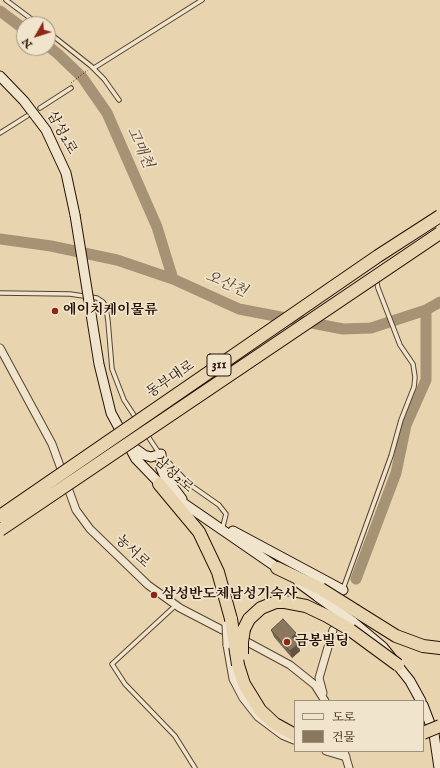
<!DOCTYPE html>
<meta charset="utf-8">
<style>
body{margin:0}
#map{position:relative;width:440px;height:768px;overflow:hidden;background:#e8d5b0;font-family:"IM FELL English","Noto Serif KR",serif}
canvas{display:block}
.legend{position:absolute;left:294px;top:700px;width:130px;height:52px;box-sizing:border-box;background:#f0e4cc;border:1px solid #9f907c;margin:0;padding:5px 7px;list-style:none;font-size:12px;color:#261205}
.legend li{display:flex;align-items:center;gap:8px;height:20px}
.legend b{width:20px;border:1px solid #9f907c}
.north{position:absolute;left:16px;top:16px;width:40px;height:40px;box-sizing:border-box;background:#f0e4cc;border:1px solid #9f907c;border-radius:50%;rotate:231deg;font-size:11px;font-weight:700;line-height:16px;text-align:center;color:#261205}
.north::after{content:'';display:block;margin:auto;width:14px;height:18px;background:#8f2418;clip-path:polygon(50% 0,100% 100%,50% 72%,0 100%)}
</style>
<div id="map">
<canvas width="440" height="768"></canvas>
<ul class="legend">
<li><b style="height:5px;background:#f0e4cc"></b>도로</li>
<li><b style="height:11px;background:#8b775e"></b>건물</li>
</ul>
<div class="north">N</div>
</div>
<script>
const ctx = document.querySelector('canvas').getContext('2d');
ctx.lineJoin = 'round';
const poly = rows => new Path2D(rows.map(r => 'M' + r).join(''));
function strokePath(path, color, width, dash) { ctx.strokeStyle = color; ctx.lineWidth = width; ctx.lineCap = dash ? 'butt' : 'round'; ctx.setLineDash(dash || []); ctx.stroke(path); }
function fill(path, color) { ctx.fillStyle = color; ctx.fill(path, 'evenodd'); }
function label(font, color, halo, rows, align = 'center') {
  ctx.font = font + ' "IM FELL English","Noto Serif KR",serif'; ctx.lineWidth = 3.5; ctx.setLineDash([]); ctx.textBaseline = 'middle'; ctx.strokeStyle = halo; ctx.fillStyle = color; for (const [text, x, y, turn = 0] of rows) {
    ctx.save(); ctx.translate(x, y); ctx.rotate((+turn || 0) * Math.PI / 180); ctx.textAlign = isNaN(turn) ? turn : align; if (halo) ctx.strokeText(text, 0, 0); ctx.fillText(text, 0, 0); ctx.restore();
  }
}
strokePath(poly([
 [0,11,24,29],
 [48,46,58,54,82,77,107,113,157,227,173,279],
 [0,239,51,246,117,260,173,279,239,309,343,329,371,328,426,310,440,302],
 [356,579,396,473,406,425,426,380,426,310]
]), '#a69376', 11);
const lane = poly([
 [6,0,38,24],
 [48,32,91,66,104,79,119,100],
 [94,68,202,0],
 [40,108,71,88],
 [0,133,27,116],
 [0,293,70,294,97,298,103,302,106,307,108,321,112,369,124,400,157,450,189,484,219,505,226,514,223,526],
 [343,589,391,456,401,420,414,387,415,377,413,364,400,345,378,288,376,279],
 [176,605,112,664,125,684,175,736,195,768]
]);
const street = poly([
 [0,348,52,444,76,510,90,529,148,585,180,608,230,634],
 [240,638,290,665,315,685,325,701],
 [227,645,233,679,243,698,258,717,282,735,294,740],
 [323,693,319,678,333,630],
 [326,751,346,757],
 [344,751,349,768]
]);
const secondary = poly([
 [0,76,24,101,46,130,66,173,75,215],
 [91,314,99,364,111,413,136,459,163,487],
 [130,445,144,455,151,457,161,454,161,468,164,475,182,499],
 [173,496,282,571],
 [233,531,343,590],
 [299,583,318,597],
 [352,621,383,647,410,681,421,701],
 [423,705,434,734,439,768]
]);
const highway = poly([
 [159,484,199,532,218,572,231,619],
 [277,568,321,589],
 [356,611,396,636,423,646,440,648],
 [244,629,249,619,261,608,276,602,285,602],
 [238,665,244,684,260,710,275,724,295,735]
]);
strokePath(lane, '#564330', 5.5);
strokePath(street, '#564330', 9);
strokePath(secondary, '#261205', 11);
strokePath(highway, '#261205', 14);
strokePath(poly([
 [71,83,88,70]
]), '#261205', 1, [1, 2]);
strokePath(lane, '#f0e4cc', 3.5);
strokePath(street, '#f0e4cc', 7);
strokePath(secondary, '#f0e4cc', 9);
strokePath(highway, '#e8d5b0', 12);
const streetBridge = poly([
 [226,625,227,645]
]);
const secondaryBridge = poly([
 [75,215,91,314],
 [318,597,352,621]
]);
const highwayBridge = poly([
 [0,516,378,256,440,216],
 [0,530,440,233],
 [321,589,356,611],
 [285,602,306,606,327,616,349,629,398,665],
 [231,619,238,665],
 [242,654,242,642,244,629],
 [423,733,440,726]
]);
strokePath(streetBridge, '#564330', 9, []);
strokePath(secondaryBridge, '#261205', 11, []);
strokePath(highwayBridge, '#261205', 14, []);
strokePath(streetBridge, '#f0e4cc', 7);
strokePath(secondaryBridge, '#f0e4cc', 9);
strokePath(highwayBridge, '#e8d5b0', 12);
fill(poly([
 [271,630,296,633,299,640,297,642,298,644,300,651,292,658,274,637]
]), '#786651');
fill(poly([
 [296,633,299,640,294,644,292,637],
 [298,644,300,651,292,658,290,651]
]), '#615342');
const building = poly([
 [283,619,296,633,292,637,298,644,290,651,271,630,283,619]
]);
fill(building, '#8b775e');
strokePath(building, '#615342', 1);
for (const [x, y, r, color] of [
 [55,311,4,"#8f2418"],
 [154,595,4,"#8f2418"],
 [287,642,4,"#8f2418"]
]) { const dot = new Path2D(); dot.arc(x, y, r, 0, 2 * Math.PI); ctx.fillStyle = color; ctx.fill(dot); strokePath(dot, '#f0e4cc', 1.5); }
for (const [x, y, w] of [
 [219,365,24]
]) { const box = new Path2D(); box.roundRect(x - w / 2, y - 11, w, 22, 3); ctx.fillStyle = '#f0e4cc'; ctx.fill(box); strokePath(box, '#261205', 1); }
label('bold 13px', '#261205', null, [
 ["311",219,365]
]);
label('14px', '#261205', '#f0e4cc', [
 ["삼성2로",61,133,61],
 ["동부대로",171,380,-34],
 ["삼성2로",173,475,42],
 ["농서로",132,552,43]
]);
label('bold 14px', '#261205', '#f0e4cc', [
 ["에이치케이물류",63,311],
 ["삼성반도체남성기숙사",162,595],
 ["금봉빌딩",295,642]
], 'left');
label('italic 15px', '#594632', '#f0e4cc', [
 ["고매천",139,148,66],
 ["오산천",226,285,23]
]);
</script>
